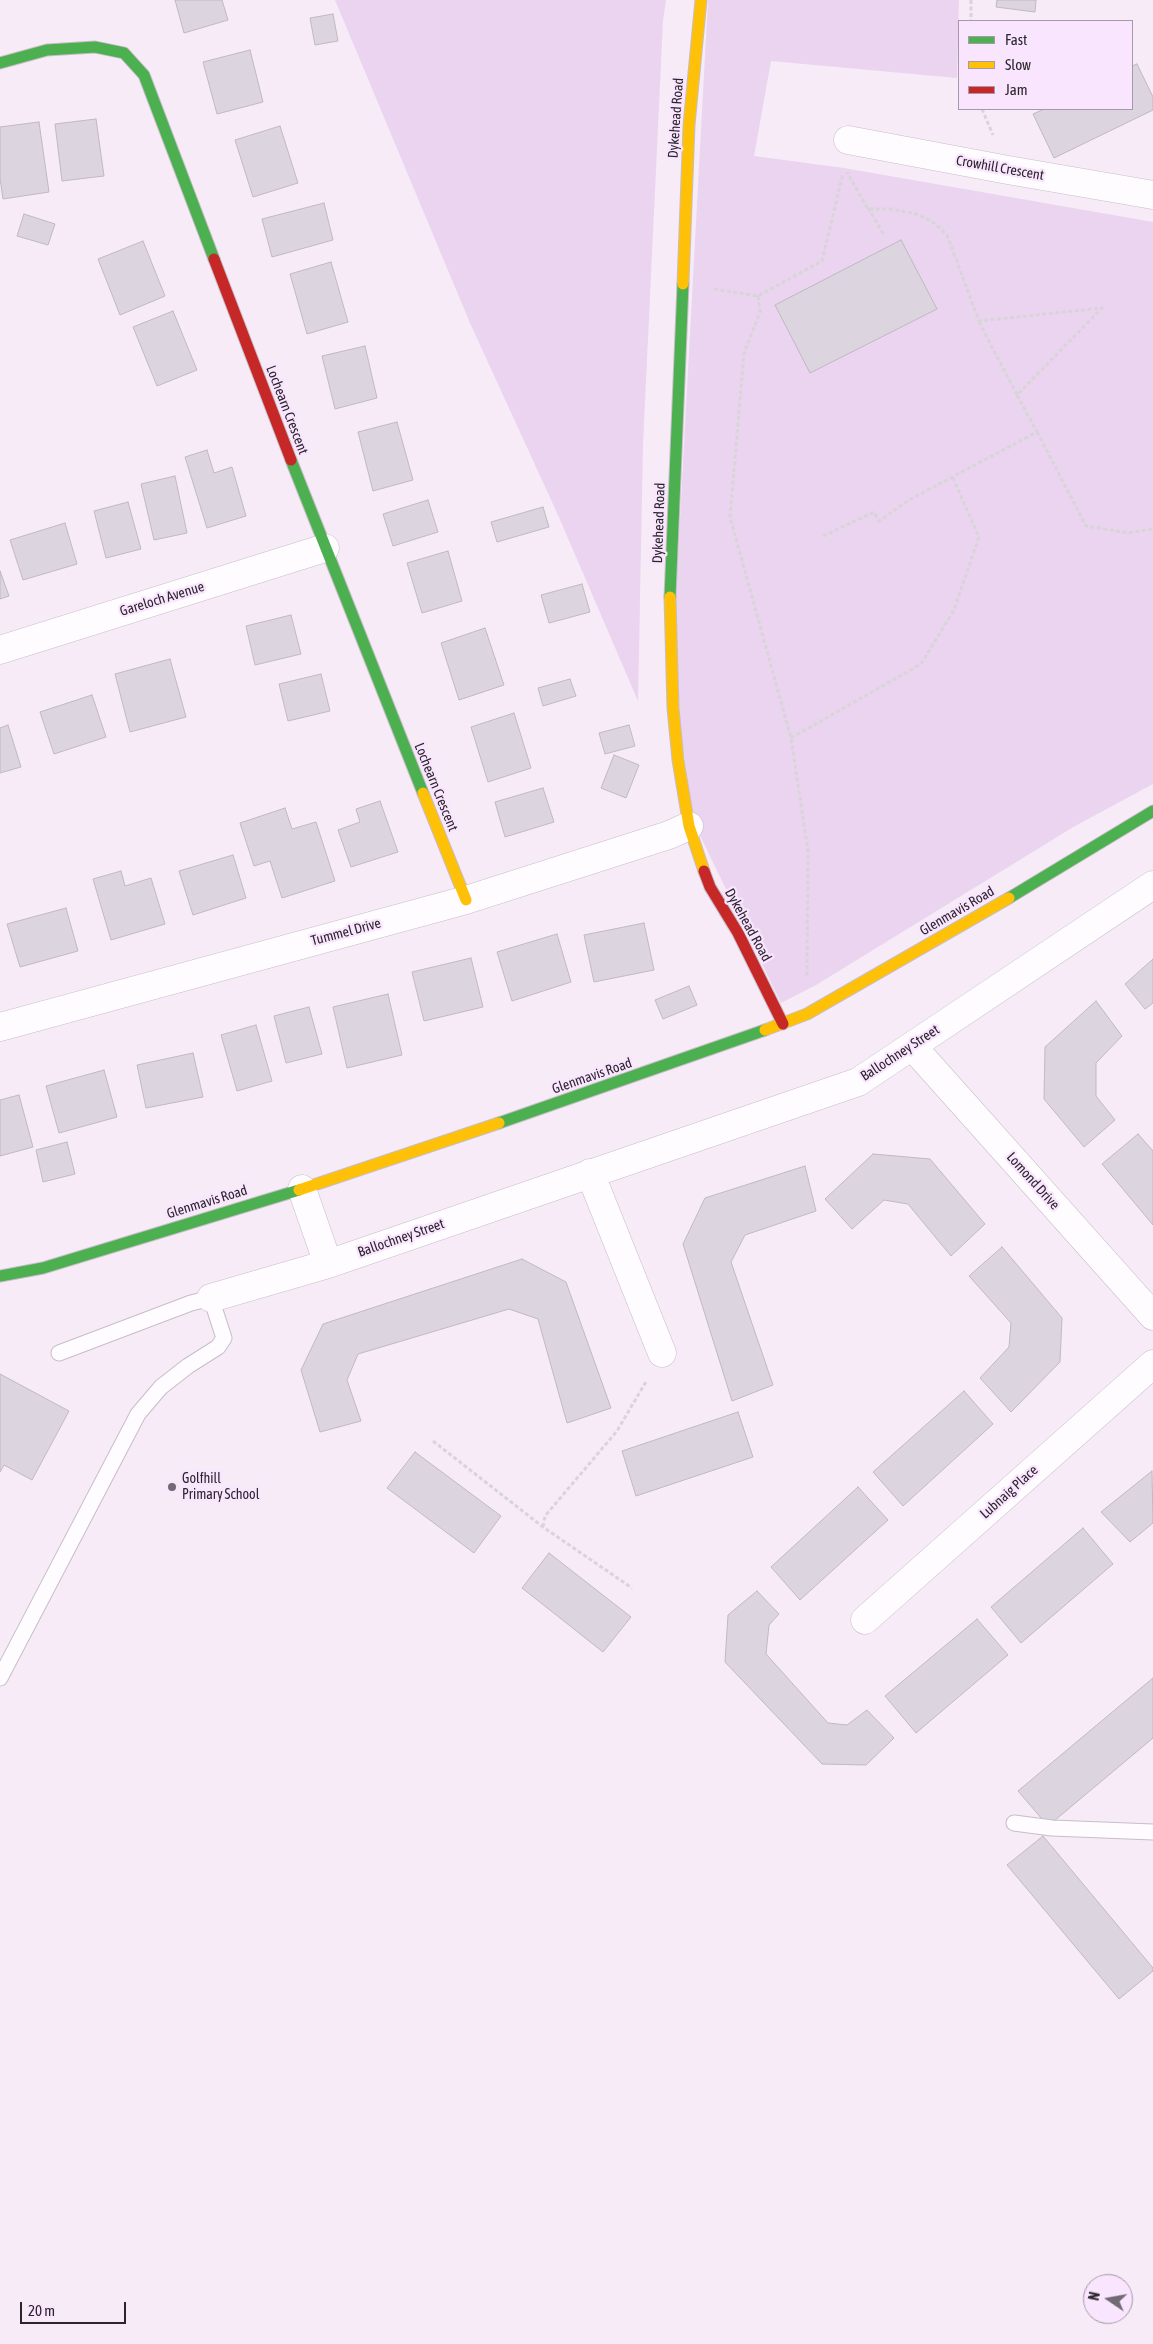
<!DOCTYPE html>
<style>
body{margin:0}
#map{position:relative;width:1153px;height:2344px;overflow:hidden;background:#f6ebf7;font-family:"Asap Condensed",sans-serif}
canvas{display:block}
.legend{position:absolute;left:958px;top:20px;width:175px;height:90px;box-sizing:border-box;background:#f9e5fd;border:1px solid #a798aa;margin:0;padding:6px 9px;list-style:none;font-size:15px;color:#2b242d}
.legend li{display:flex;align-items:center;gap:10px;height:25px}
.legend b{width:25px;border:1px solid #a798aa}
.north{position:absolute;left:1083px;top:2274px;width:50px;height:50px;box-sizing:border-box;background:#f9e5fd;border:1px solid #a798aa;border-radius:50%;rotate:282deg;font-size:14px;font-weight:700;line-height:20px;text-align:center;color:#2b242d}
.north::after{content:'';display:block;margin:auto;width:18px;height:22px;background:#726a74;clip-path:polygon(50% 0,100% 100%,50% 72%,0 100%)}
.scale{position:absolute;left:20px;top:2302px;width:106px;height:22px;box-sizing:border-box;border:2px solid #2b242d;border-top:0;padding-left:6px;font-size:15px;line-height:18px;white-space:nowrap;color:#2b242d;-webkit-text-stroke:4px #f9e5fd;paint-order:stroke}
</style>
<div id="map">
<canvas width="1153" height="2344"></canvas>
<ul class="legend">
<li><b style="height:6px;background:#4caf50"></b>Fast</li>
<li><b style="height:6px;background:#ffc107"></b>Slow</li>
<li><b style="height:6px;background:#c62828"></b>Jam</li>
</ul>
<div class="north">N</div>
<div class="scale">20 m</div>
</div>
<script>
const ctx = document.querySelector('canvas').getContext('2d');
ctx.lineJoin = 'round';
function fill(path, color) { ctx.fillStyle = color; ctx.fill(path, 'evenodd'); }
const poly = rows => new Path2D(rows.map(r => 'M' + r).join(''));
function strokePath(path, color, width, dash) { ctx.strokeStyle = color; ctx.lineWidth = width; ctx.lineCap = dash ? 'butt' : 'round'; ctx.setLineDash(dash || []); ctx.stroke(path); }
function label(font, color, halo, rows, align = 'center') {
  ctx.font = font + ' "Asap Condensed",sans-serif'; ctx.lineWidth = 4.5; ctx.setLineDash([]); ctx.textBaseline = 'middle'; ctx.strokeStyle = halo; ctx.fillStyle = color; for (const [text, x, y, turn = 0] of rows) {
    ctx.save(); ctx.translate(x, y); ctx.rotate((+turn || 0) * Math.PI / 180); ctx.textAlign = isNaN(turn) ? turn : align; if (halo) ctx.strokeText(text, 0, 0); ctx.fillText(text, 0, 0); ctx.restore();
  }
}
fill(poly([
 [335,0,666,0,663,21,643,444,638,701,558,515,470,323],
 [708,0,959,0,957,78,771,61,754,156,844,168,1153,222,1153,784,1075,826,816,985,781,1003,694,823,672,669]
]), '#ead4ef');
const building = poly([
 [175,0,222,0,228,20,184,33,175,0],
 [997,0,1036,0,1035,12,996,7,997,0],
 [333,14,338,41,315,45,310,18,333,14],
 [250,50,263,102,217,114,203,62,250,50],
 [1137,64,1153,97,1153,110,1054,158,1033,114,1044,109,1132,109,1132,66,1137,64],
 [96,119,104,176,62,181,55,124,96,119],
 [39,122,49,192,3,199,0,178,0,127,39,122],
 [280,126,298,183,253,197,235,140,280,126],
 [324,203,333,240,272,257,262,219,324,203],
 [24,214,55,224,48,245,17,236,24,214],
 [901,240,937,309,810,373,775,305,901,240],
 [143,241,165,296,120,315,98,259,143,241],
 [331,262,348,322,307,334,290,274,331,262],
 [173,311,197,370,157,386,133,327,173,311],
 [365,346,377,398,335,409,322,356,365,346],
 [397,422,413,480,373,491,358,432,397,422],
 [207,450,214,473,232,467,246,516,207,528,185,457,207,450],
 [175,476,187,533,154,540,141,484,175,476],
 [428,500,438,532,393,546,383,514,428,500],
 [128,502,141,549,106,558,94,511,128,502],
 [543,507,549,527,497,542,491,522,543,507],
 [65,523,77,564,23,580,10,540,65,523],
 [448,551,462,601,422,613,407,563,448,551],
 [0,571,9,596,0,599,0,571],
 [582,584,590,612,549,623,541,595,582,584],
 [291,615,301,654,255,665,246,626,291,615],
 [485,628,504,685,459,700,441,643,485,628],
 [170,659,186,717,130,732,115,674,170,659],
 [321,674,330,711,288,721,279,684,321,674],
 [570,679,576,696,543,706,538,688,570,679],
 [92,695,106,737,54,754,40,712,92,695],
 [514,713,531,768,488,782,471,727,514,713],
 [8,725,21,767,0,773,0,728,8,725],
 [629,725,635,746,605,754,599,733,629,725],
 [614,755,639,765,626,798,601,788,614,755],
 [543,788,554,822,505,837,495,802,543,788],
 [380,801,398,852,351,867,338,830,360,822,356,809,380,801],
 [285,808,292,829,316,822,335,881,282,898,270,861,254,866,240,823,285,808],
 [233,855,246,898,193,915,179,871,233,855],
 [121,871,125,886,151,878,165,924,111,940,93,879,121,871],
 [66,908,78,951,20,967,7,924,66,908],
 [644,923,654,970,594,982,584,935,644,923],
 [557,934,571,982,512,1001,497,952,557,934],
 [471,958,483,1007,424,1021,412,972,471,958],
 [1153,959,1153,1003,1145,1009,1125,984,1153,959],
 [689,986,697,1005,663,1019,655,1000,689,986],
 [388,994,402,1055,347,1068,333,1007,388,994],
 [1096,1001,1122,1036,1096,1063,1096,1096,1115,1120,1084,1147,1044,1099,1045,1047,1096,1001],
 [309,1007,322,1054,286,1063,274,1016,309,1007],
 [256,1025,272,1081,237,1091,221,1035,256,1025],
 [193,1053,203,1097,146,1108,137,1065,193,1053],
 [104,1070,117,1117,59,1133,46,1086,104,1070],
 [19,1095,33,1147,0,1156,0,1100,19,1095],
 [1138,1134,1153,1151,1153,1225,1102,1164,1138,1134],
 [67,1142,75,1174,43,1182,36,1150,67,1142],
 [873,1154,930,1159,985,1224,951,1256,908,1204,884,1200,852,1229,825,1199,873,1154],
 [805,1166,816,1211,745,1235,731,1262,773,1385,732,1401,683,1244,705,1198,805,1166],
 [1002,1247,1062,1318,1060,1362,1011,1412,980,1378,1009,1347,1011,1323,969,1276,1002,1247],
 [522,1259,566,1282,611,1408,567,1423,538,1319,509,1309,358,1354,347,1380,361,1421,320,1432,301,1370,323,1324,522,1259],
 [0,1374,69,1411,32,1480,4,1465,0,1472,0,1374],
 [964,1391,993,1424,903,1506,873,1472,964,1391],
 [738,1412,753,1457,636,1496,622,1451,738,1412],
 [415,1452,501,1516,474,1553,387,1488,415,1452],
 [1152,1471,1153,1523,1130,1542,1101,1512,1152,1471],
 [858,1487,888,1520,800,1600,771,1567,858,1487],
 [1083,1528,1113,1564,1021,1643,991,1607,1083,1528],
 [549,1553,631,1617,603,1652,522,1588,549,1553],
 [757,1591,779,1614,769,1625,766,1654,828,1723,847,1725,867,1710,894,1738,866,1765,822,1764,725,1662,728,1615,757,1591],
 [977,1619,1008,1655,916,1733,885,1696,977,1619],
 [1153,1678,1153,1738,1048,1826,1018,1791,1153,1678],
 [1043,1836,1153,1968,1153,1971,1119,1999,1007,1865,1043,1836]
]);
fill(building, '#dcd4de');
strokePath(building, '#c1b8c2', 1);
const lane = poly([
 [0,1678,138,1414,161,1387,188,1366,218,1347,224,1338,211,1298,191,1303,59,1353],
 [1014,1823,1052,1828,1153,1832]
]);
const street = poly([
 [848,140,1008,170,1153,195],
 [0,650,325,548],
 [0,1027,466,900,669,835,689,826],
 [912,1046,1153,1316],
 [590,1173,662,1353],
 [302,1189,328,1264],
 [211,1298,328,1264,858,1082,1153,885],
 [865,1620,1153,1364]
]);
const fast = poly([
 [0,63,47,50,95,47,124,53,144,75,214,259],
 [291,460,423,793],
 [670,597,683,284],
 [1009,898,1153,811],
 [499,1123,765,1030],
 [0,1276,43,1268,299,1190]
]);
const slow = poly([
 [683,284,689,125,701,0],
 [670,597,673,708,678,760,689,826,704,871],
 [423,793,466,900],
 [765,1030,807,1014,1009,898],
 [299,1190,499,1123]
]);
const jam = poly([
 [214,259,291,460],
 [704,871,710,887,738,933,783,1024]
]);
strokePath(lane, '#c7bec8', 17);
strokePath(street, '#c7bec8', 29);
strokePath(fast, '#c7bec8', 13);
strokePath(slow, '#c7bec8', 13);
strokePath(jam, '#c7bec8', 13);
strokePath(poly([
 [971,0,971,21],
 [982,109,993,135],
 [868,208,884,235],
 [714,289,758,296,822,261,843,173],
 [758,296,760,312,744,353,730,517,791,738,808,851,807,977],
 [979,322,1017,395],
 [1037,432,1086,526,1128,533,1153,529],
 [823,536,874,512,879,521,909,500,1037,432,1017,395,1102,308,979,321,947,235,934,223,917,214,891,209,868,209,847,172],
 [791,738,921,664,954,610,979,537,953,478],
 [433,1441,543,1527,632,1588],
 [543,1527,545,1516,617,1431,647,1380]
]), '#d8d5d8', 3, [4, 2.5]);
strokePath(lane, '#fefcfe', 15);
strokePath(street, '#fefcfe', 28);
strokePath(fast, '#4caf50', 11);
strokePath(slow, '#ffc107', 11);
strokePath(jam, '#c62828', 11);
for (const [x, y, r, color] of [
 [172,1487,5,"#726a74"]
]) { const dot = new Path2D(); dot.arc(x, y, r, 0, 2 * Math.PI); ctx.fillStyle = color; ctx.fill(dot); strokePath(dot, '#f9e5fd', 2); }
label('14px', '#2b242d', '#f9e5fd', [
 ["Dykehead Road",676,118,-86],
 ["Crowhill Crescent",1000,168,10],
 ["Lochearn Crescent",287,410,69],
 ["Dykehead Road",659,523,-88],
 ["Gareloch Avenue",162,599,-17],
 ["Lochearn Crescent",436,787,68],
 ["Glenmavis Road",957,911,-30],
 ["Dykehead Road",748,925,61],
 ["Tummel Drive",346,932,-15],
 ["Ballochney Street",900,1053,-33],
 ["Glenmavis Road",592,1076,-19],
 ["Lomond Drive",1033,1181,48],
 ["Glenmavis Road",207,1202,-17],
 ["Ballochney Street",401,1238,-19],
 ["Lubnaig Place",1009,1492,-42]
]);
label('14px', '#2b242d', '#f9e5fd', [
 ["Golfhill",182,1479],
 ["Primary School",182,1495]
], 'left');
</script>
